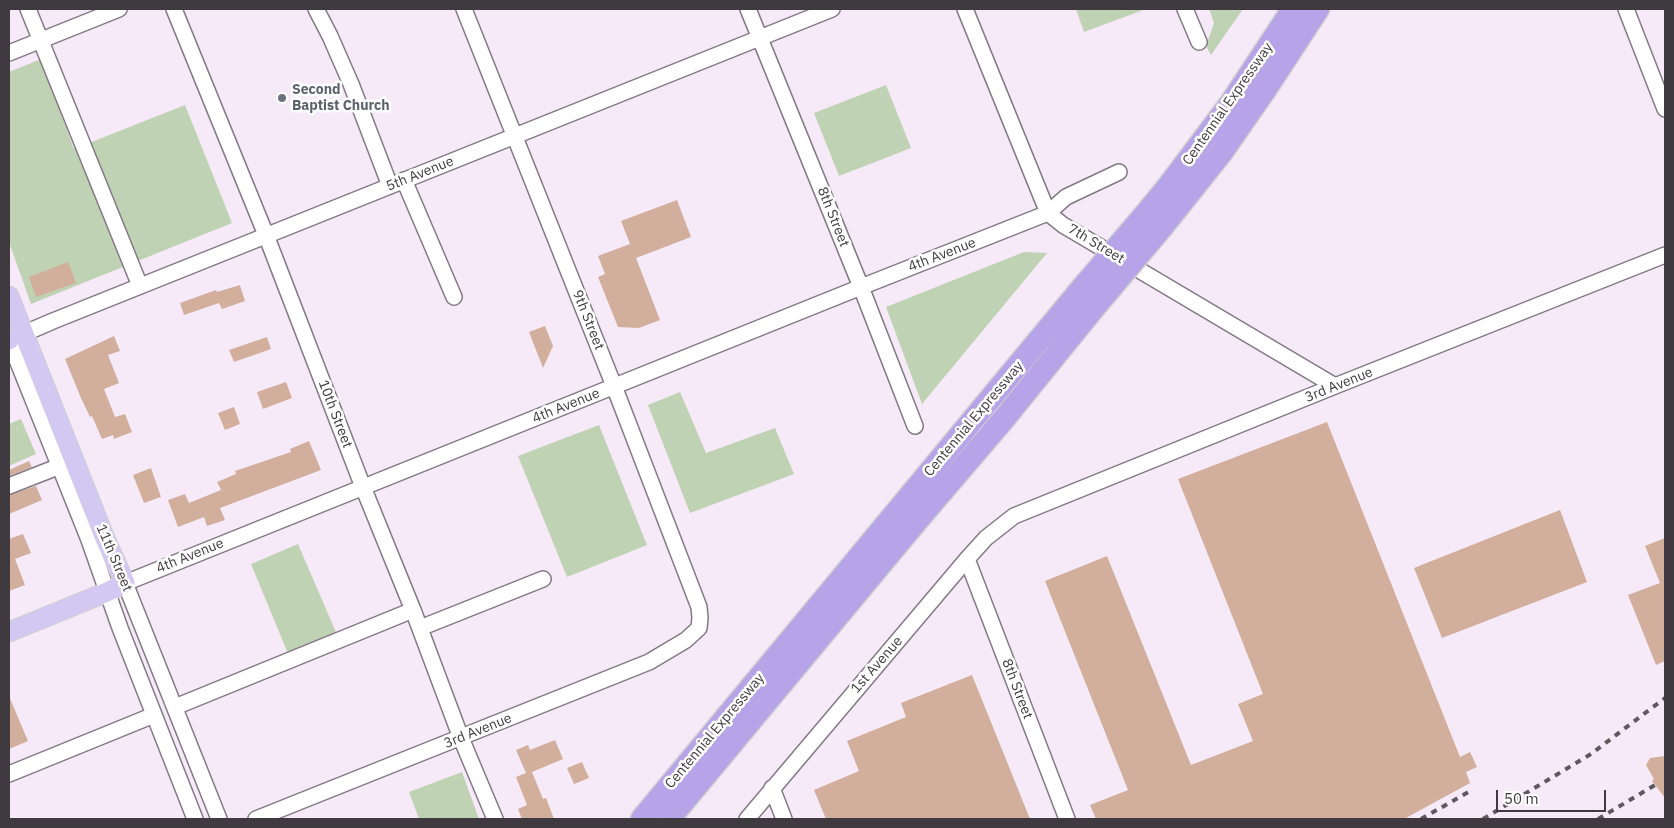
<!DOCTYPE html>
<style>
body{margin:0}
#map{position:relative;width:1674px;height:828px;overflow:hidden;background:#f6eaf8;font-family:"IBM Plex Sans",sans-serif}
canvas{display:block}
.frame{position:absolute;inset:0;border:10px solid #3f3a3f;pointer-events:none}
.scale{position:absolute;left:1496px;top:790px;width:110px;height:22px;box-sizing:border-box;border:2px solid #3f3a3f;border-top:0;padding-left:6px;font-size:15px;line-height:18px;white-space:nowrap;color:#3f3a3f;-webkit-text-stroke:4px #fff;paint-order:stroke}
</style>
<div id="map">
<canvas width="1674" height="828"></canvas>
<div class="frame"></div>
<div class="scale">50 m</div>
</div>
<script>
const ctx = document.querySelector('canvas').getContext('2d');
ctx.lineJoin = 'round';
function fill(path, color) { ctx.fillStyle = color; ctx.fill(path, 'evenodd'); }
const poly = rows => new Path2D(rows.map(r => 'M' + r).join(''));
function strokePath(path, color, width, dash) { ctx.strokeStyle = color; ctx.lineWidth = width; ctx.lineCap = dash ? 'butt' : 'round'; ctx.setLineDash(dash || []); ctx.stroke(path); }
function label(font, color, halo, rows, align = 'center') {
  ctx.font = font + ' "IBM Plex Sans",sans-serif'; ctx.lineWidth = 5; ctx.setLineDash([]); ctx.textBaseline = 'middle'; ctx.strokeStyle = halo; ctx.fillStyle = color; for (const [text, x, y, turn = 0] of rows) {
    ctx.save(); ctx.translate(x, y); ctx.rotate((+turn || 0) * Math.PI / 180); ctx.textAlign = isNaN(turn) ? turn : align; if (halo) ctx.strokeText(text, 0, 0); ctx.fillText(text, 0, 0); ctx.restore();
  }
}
fill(poly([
 [1076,9,1146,9,1084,32],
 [1209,9,1243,9,1211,55,1206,46,1214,23],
 [41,59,74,149,185,105,232,223,31,304,9,242,9,72],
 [886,85,911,148,839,176,814,113],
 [1024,252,1047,253,922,404,886,307],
 [680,392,706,453,775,428,794,474,690,513,648,405],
 [21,419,36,454,9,466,9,424],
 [599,425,647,545,567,577,518,456],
 [298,544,338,637,289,656,251,564],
 [462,772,479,819,419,819,409,792]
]), '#c0d2b4');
fill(poly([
 [677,200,691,237,636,258,660,320,639,328,618,327,598,277,605,274,598,256,630,244,621,221],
 [68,262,76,283,36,297,29,277],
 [240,285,245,301,222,309,219,303,184,315,180,303,216,290,217,292],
 [545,326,553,346,543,368,529,332],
 [114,336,120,351,108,355,119,383,104,389,115,417,125,414,132,432,114,439,113,435,102,439,92,416,90,417,81,398,65,359],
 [267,337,271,349,234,362,229,350],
 [286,382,292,398,263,409,257,392],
 [234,407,240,424,225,430,218,413],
 [1327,422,1460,757,1470,752,1477,767,1466,772,1470,783,1404,819,1096,819,1090,805,1128,790,1045,581,1107,556,1191,765,1253,741,1238,704,1263,694,1178,479],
 [309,441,321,470,220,508,225,520,207,526,204,517,178,527,168,500,185,494,189,503,221,490,217,482,236,474,235,471,291,452,290,449],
 [29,461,32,467,9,476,9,470],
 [151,468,161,497,144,503,133,475],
 [36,486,42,500,9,514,9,495],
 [1560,510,1587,582,1442,638,1414,568],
 [23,534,31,553,15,559,25,585,9,591,9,539],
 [1665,538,1665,661,1656,665,1628,595,1660,583,1645,546],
 [972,675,1030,819,826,819,814,790,859,771,847,741,906,717,901,703],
 [9,696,28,741,9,749],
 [555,740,563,759,532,772,543,799,546,798,554,819,522,819,518,809,527,805,516,777,526,773,516,750,528,745,530,750],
 [1665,756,1665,798,1652,781,1654,779,1646,765,1650,758],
 [582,762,589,778,574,784,567,768]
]), '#d1af9c');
const minor = poly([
 [28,9,140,286],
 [174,9,266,235,363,487,413,610,461,738,495,819],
 [316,9,330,36,351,84,390,186],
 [748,9,861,287,915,426],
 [965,9,1048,213,1063,225,1335,386],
 [1185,9,1199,42],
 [1626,9,1665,109],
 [9,53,119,9],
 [404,180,454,297],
 [9,486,60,466],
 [967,559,1067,819],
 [420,628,543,579],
 [175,707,413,610],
 [9,774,154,715],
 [772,788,784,819],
 [195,819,120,628,89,540,9,340,53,321,832,9],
 [219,819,125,583,861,287,1048,213,1066,197,1119,172],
 [256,819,649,662,686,640,699,628,700,618,699,607,614,386,464,9],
 [747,819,967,559,986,538,1014,516,1335,386,1665,255]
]);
const major = poly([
 [9,296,104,536,125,583,107,592,9,632],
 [9,339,9,340]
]);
const highway = poly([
 [1144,216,1167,188,1231,103,1293,9],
 [1163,226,1222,152,1267,87,1318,9],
 [642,819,1078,293],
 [669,819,915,523,1003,420,1093,309]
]);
strokePath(minor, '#837985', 18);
strokePath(major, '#d1d0d1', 21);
strokePath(highway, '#d1d0d1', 25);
strokePath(minor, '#fff', 15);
strokePath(major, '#d3c8f1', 19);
strokePath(highway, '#b6a3e8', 22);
strokePath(poly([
 [1421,819,1472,790],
 [1483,819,1591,754,1665,698],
 [1598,819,1655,785]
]), '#5f585f', 4, [6, 6]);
const highwayBridge = poly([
 [1078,293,1144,216],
 [1093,309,1163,226]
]);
strokePath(highwayBridge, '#d1d0d1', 25, []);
strokePath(highwayBridge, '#b6a3e8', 22);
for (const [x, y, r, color] of [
 [282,98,5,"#6b7280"]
]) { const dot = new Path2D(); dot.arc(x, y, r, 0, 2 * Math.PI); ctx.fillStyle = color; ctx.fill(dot); strokePath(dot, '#fff', 2); }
label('bold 14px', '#5b616d', '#fff', [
 ["Second",292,90],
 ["Baptist Church",292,106]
], 'left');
label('14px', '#3f3a3f', '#fff', [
 ["Centennial Expressway",1228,104,-55],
 ["5th Avenue",420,174,-22],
 ["8th Street",833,217,68],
 ["7th Street",1096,244,31],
 ["4th Avenue",942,255,-21],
 ["9th Street",588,320,68],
 ["3rd Avenue",1339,385,-22],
 ["4th Avenue",566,406,-22],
 ["10th Street",335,414,69],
 ["Centennial Expressway",974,419,-50],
 ["4th Avenue",190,556,-22],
 ["11th Street",114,558,67],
 ["1st Avenue",877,665,-49],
 ["8th Street",1017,689,69],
 ["3rd Avenue",478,731,-22],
 ["Centennial Expressway",715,731,-50]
]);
</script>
